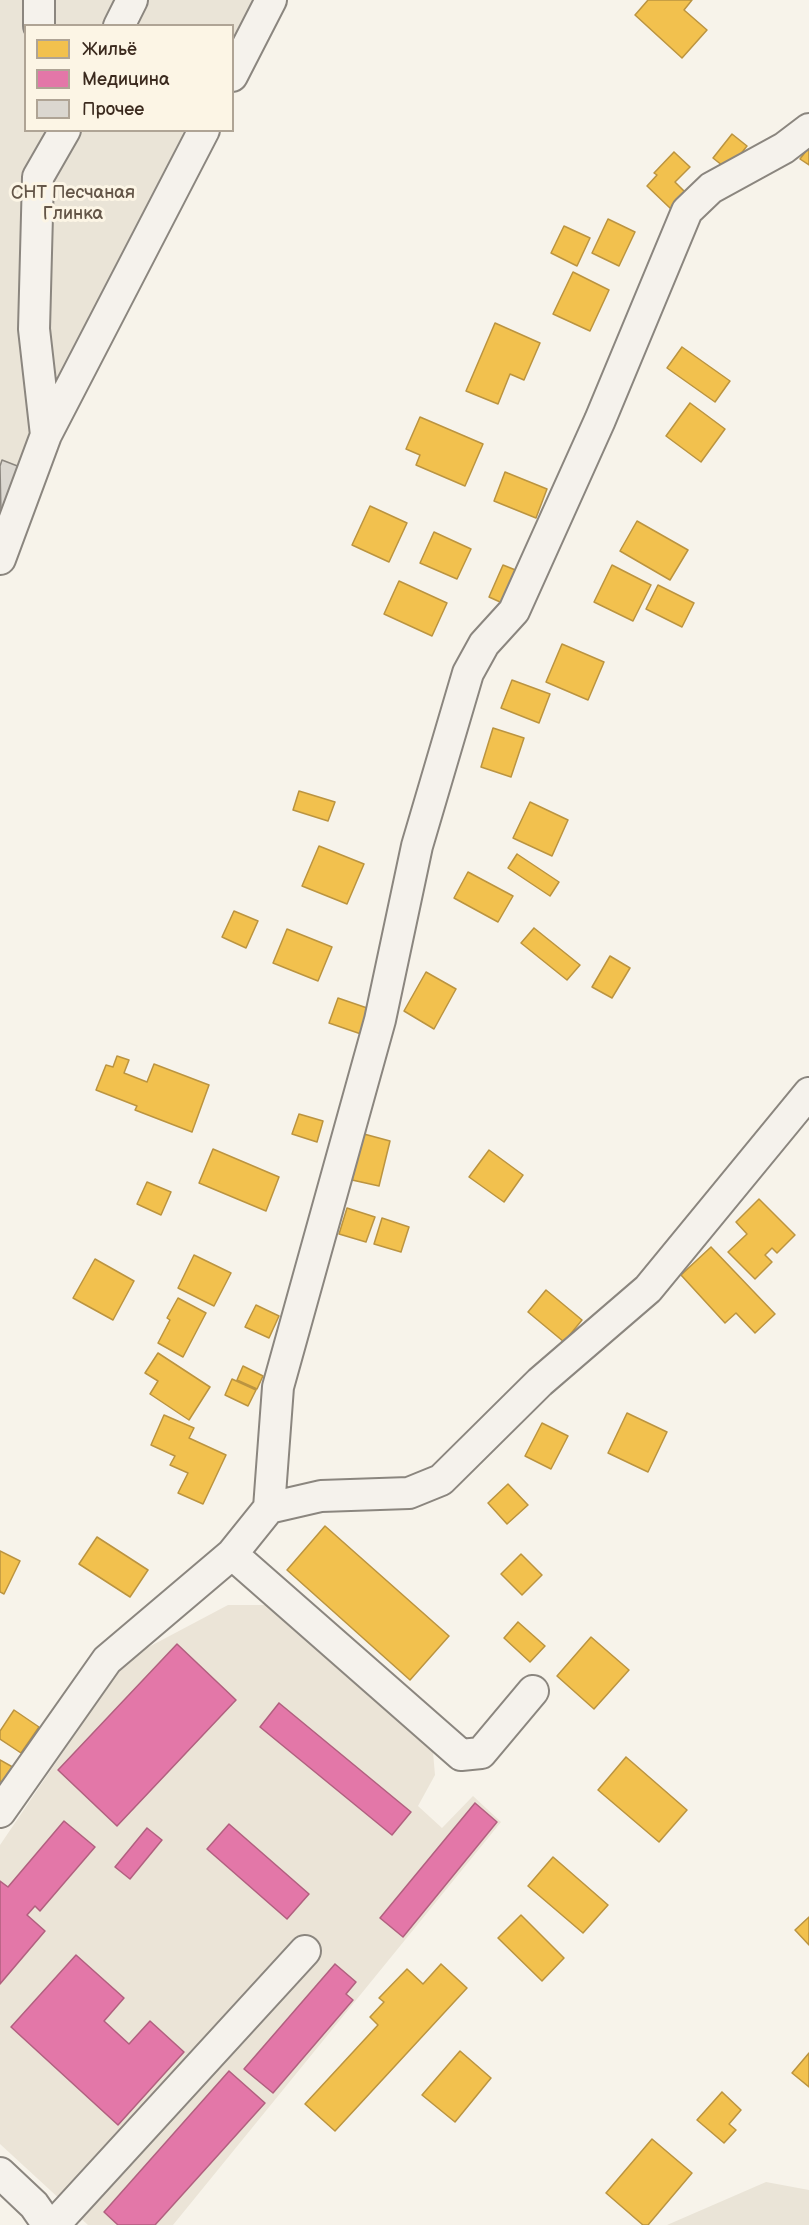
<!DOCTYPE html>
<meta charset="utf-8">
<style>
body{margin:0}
#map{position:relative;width:809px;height:2225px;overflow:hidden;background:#f7f3ea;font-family:"Balsamiq Sans",sans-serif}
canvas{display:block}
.legend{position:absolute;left:24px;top:24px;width:210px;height:108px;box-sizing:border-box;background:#fcf5e5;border:2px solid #afa495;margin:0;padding:8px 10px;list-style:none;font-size:18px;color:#3b2a1e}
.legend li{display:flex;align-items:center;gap:12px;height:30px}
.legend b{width:30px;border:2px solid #afa495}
</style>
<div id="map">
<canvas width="809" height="2225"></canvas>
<ul class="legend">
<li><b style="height:16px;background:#f2c14e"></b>Жильё</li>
<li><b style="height:16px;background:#e377a8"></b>Медицина</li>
<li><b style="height:16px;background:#dbd7d0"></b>Прочее</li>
</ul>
</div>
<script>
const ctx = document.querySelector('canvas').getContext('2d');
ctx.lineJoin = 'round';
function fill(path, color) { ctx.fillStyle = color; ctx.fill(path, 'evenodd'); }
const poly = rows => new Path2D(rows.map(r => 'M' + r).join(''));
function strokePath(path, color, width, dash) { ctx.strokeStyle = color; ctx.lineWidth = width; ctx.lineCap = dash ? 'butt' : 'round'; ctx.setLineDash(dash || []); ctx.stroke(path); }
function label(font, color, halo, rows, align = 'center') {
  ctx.font = font + ' "Balsamiq Sans",sans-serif'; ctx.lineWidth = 6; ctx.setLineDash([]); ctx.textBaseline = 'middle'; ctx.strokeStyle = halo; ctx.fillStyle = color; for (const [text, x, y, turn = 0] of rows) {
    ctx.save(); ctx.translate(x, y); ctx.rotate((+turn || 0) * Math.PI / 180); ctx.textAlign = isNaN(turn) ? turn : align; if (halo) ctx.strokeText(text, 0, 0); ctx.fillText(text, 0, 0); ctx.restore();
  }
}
fill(poly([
 [228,1605,274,1605,432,1741,435,1775,418,1806,442,1828,473,1796,501,1822,173,2225,88,2225,0,2144,0,1845,126,1659]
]), '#ebe4d7');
fill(poly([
 [0,0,259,0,233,51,232,26,26,26,26,130,192,131,0,524],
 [766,2182,809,2190,809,2225,667,2225]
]), '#eae4d7');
const homes = poly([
 [648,0,692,0,684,10,707,30,682,58,635,15,648,0],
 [732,134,747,146,728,170,713,158,732,134],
 [809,147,809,165,800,159,809,147],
 [674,152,690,167,675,182,686,193,671,209,647,186,657,175,654,173,674,152],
 [608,219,635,232,619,266,592,253,608,219],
 [564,226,590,238,577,266,551,253,564,226],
 [573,272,609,290,590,331,553,314,573,272],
 [495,323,540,343,524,380,510,374,498,404,466,391,495,323],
 [682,347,730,381,715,402,667,368,682,347],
 [690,403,725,429,701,462,666,436,690,403],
 [420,417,483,444,465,486,416,465,420,455,406,449,420,417],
 [505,472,547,489,536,518,494,501,505,472],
 [370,506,407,523,389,562,352,545,370,506],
 [637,521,688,550,670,580,620,551,637,521],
 [434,532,471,549,457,579,420,563,434,532],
 [503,565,523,573,509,606,489,597,503,565],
 [612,565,651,585,633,621,594,602,612,565],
 [399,581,447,603,432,636,384,614,399,581],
 [658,585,694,603,682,627,646,609,658,585],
 [562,644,604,662,588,700,546,682,562,644],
 [512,680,550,694,539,723,501,708,512,680],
 [493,728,524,738,511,777,481,767,493,728],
 [299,791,335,802,328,821,293,810,299,791],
 [530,802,568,820,552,856,513,838,530,802],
 [319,846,364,864,347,904,302,886,319,846],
 [517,854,559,882,550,896,508,868,517,854],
 [468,872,513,896,498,922,454,898,468,872],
 [234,911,258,921,246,948,222,937,234,911],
 [534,928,580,965,567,980,521,943,534,928],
 [287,929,332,947,318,981,273,963,287,929],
 [610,956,630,968,612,998,592,987,610,956],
 [426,972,456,989,434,1029,404,1011,426,972],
 [338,998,370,1009,361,1034,329,1023,338,998],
 [117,1056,129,1060,124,1073,147,1082,154,1064,209,1085,192,1132,135,1110,137,1106,96,1090,106,1065,113,1067,117,1056],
 [299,1114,323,1121,317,1142,292,1134,299,1114],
 [364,1134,390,1141,379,1186,352,1180,364,1134],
 [213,1149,279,1177,266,1211,199,1183,213,1149],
 [489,1150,523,1175,504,1202,469,1177,489,1150],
 [147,1182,171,1192,161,1215,137,1204,147,1182],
 [759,1199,795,1235,777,1253,772,1248,765,1255,772,1262,755,1279,728,1252,747,1234,736,1222,759,1199],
 [347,1208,375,1217,366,1242,339,1234,347,1208],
 [382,1218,409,1227,401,1252,374,1244,382,1218],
 [711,1247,775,1314,755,1333,736,1313,725,1323,681,1275,711,1247],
 [194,1255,231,1273,214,1306,178,1288,194,1255],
 [95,1259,134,1281,113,1320,73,1298,95,1259],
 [546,1290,582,1320,564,1342,528,1312,546,1290],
 [178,1298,206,1313,183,1357,158,1343,170,1320,167,1318,178,1298],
 [256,1305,279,1316,269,1338,245,1327,256,1305],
 [158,1353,210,1387,189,1420,150,1394,158,1381,145,1373,158,1353],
 [243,1366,263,1376,257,1389,237,1380,243,1366],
 [232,1379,256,1390,248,1406,225,1395,232,1379],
 [627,1413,667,1432,648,1472,608,1453,627,1413],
 [164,1415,194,1428,189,1438,226,1455,203,1504,178,1493,188,1473,170,1465,175,1456,151,1445,164,1415],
 [542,1423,568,1436,551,1469,525,1456,542,1423],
 [508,1484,528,1505,507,1524,488,1503,508,1484],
 [325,1526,449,1636,410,1680,287,1570,325,1526],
 [97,1537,148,1570,130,1597,79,1564,97,1537],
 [0,1551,20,1561,4,1594,0,1592,0,1551],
 [521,1554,542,1575,522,1595,501,1574,521,1554],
 [518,1622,545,1646,530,1662,504,1638,518,1622],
 [591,1637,629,1670,594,1709,557,1676,591,1637],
 [14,1710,39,1727,21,1753,0,1739,0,1731,14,1710],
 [626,1757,687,1810,659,1842,598,1790,626,1757],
 [0,1760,18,1770,10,1786,0,1781,0,1760],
 [553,1857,608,1905,583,1933,528,1886,553,1857],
 [521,1915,564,1958,542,1981,498,1938,521,1915],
 [809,1917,809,1945,795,1930,809,1917],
 [441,1964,467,1988,335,2131,305,2104,378,2025,370,2017,384,2002,379,1998,407,1969,423,1984,441,1964],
 [460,2051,491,2078,455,2122,422,2095,460,2051],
 [809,2053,809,2087,792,2073,809,2053],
 [722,2092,741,2110,729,2124,736,2130,724,2143,697,2120,722,2092],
 [652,2139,692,2173,648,2225,643,2225,606,2193,652,2139]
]);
fill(homes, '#f2c14e');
strokePath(homes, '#bb9440', 1.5);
const health = poly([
 [177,1644,236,1700,117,1826,58,1770,177,1644],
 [279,1703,411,1812,392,1835,260,1727,279,1703],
 [475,1803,497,1822,403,1937,380,1918,475,1803],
 [64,1821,95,1847,40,1911,35,1906,27,1915,45,1931,0,1984,0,1881,8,1887,64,1821],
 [229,1824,309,1894,287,1919,207,1849,229,1824],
 [147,1828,162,1840,130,1879,115,1867,147,1828],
 [76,1955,124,1998,104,2021,129,2044,150,2021,184,2052,118,2125,11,2027,76,1955],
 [335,1964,356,1982,346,1994,353,2000,273,2093,244,2069,335,1964],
 [229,2071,265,2103,155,2225,118,2225,104,2212,229,2071]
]);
fill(health, '#e377a8');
strokePath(health, '#b1607f', 1.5);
const building = poly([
 [2,460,20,467,1,514,0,466,2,460]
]);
fill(building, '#dbd7d0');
strokePath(building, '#8b867f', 1.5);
const minor = poly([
 [39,26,39,0],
 [119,26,132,0],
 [232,76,271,0],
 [46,435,204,130],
 [0,559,46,435,34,329,38,177,65,130],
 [269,1508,321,1496,409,1493,441,1480,540,1382,648,1289,809,1093],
 [232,1554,461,1755,481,1753,533,1691],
 [0,1812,107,1660,232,1554,269,1508,278,1387,380,1020,417,846,468,673,484,644,514,611,600,420,687,211,711,188,784,148,809,129],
 [0,2173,34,2205,48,2225],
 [54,2225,305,1951]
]);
strokePath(minor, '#8b867f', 34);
strokePath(minor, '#f5f2ec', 30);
label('18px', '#645648', '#fcf5e5', [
 ["СНТ Песчаная",73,193],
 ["Глинка",73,214]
]);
</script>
